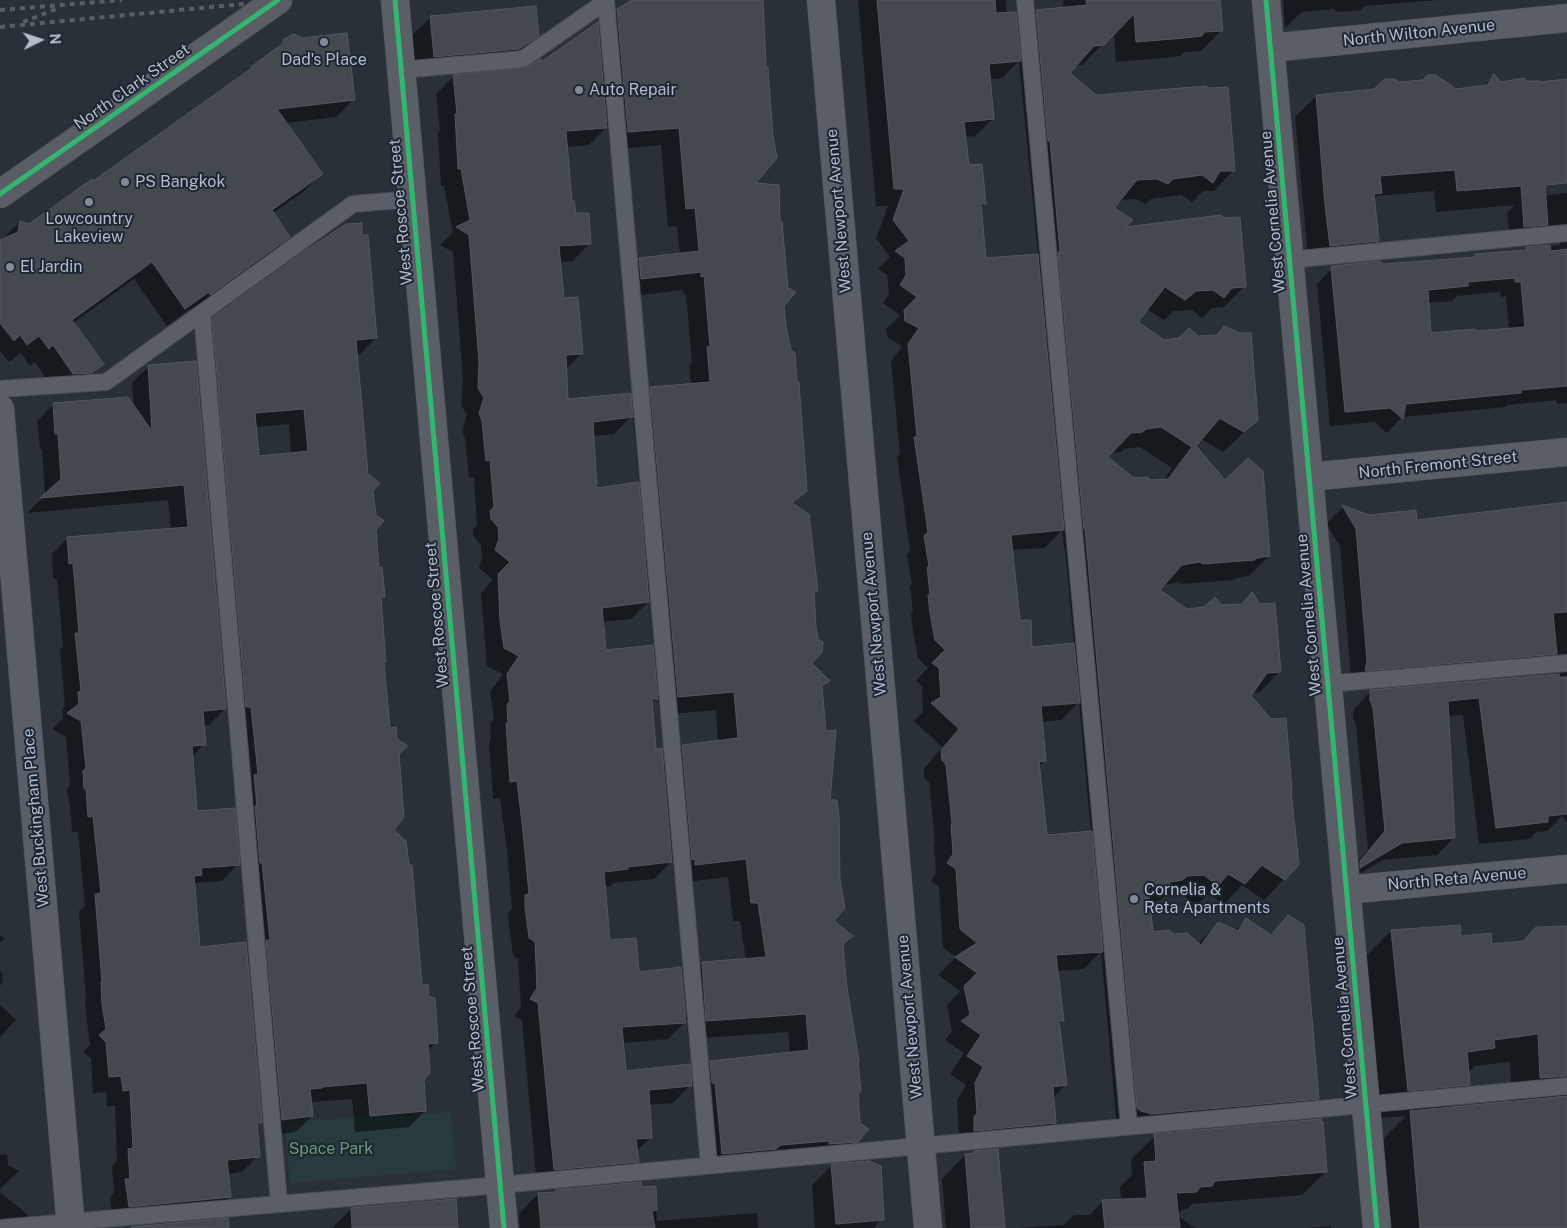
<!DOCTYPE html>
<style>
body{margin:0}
#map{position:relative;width:1567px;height:1228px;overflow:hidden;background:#2a3038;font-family:"Public Sans",sans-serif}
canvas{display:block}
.north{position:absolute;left:15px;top:15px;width:50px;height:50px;-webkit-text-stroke:4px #1d2633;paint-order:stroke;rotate:86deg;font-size:14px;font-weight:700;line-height:20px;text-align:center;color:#b4bcc9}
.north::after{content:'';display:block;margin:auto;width:18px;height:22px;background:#b4bcc9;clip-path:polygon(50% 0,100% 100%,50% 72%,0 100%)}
</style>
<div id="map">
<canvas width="1567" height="1228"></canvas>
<div class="north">N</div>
</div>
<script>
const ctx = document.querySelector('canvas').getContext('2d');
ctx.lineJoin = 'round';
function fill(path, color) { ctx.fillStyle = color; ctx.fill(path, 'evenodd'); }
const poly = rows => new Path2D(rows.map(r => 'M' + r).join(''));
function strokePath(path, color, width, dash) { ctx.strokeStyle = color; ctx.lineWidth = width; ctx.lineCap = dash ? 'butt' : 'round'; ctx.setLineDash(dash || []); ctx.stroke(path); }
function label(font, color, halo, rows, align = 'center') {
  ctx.font = font + ' "Public Sans",sans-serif'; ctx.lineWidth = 4; ctx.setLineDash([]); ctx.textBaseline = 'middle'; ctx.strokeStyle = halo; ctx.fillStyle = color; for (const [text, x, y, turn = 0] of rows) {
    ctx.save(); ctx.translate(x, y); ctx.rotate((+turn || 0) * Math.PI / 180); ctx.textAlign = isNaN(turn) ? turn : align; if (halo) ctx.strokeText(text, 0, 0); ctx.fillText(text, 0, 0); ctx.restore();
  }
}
fill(poly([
 [451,1112,456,1169,290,1183,285,1122]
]), '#273a3e');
fill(poly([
 [635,0,759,0,753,184,783,305,806,490,792,504,816,590,813,593,810,663,829,681,821,688,829,801,832,921,842,945,856,1063,857,1141,838,1160,704,1172,697,1101,694,1101,692,1083,673,1103,649,1105,651,1137,636,1152,638,1162,620,1179,537,1187,522,1020,514,1016,521,1007,518,959,513,955,509,925,508,913,512,909,507,850,500,798,493,799,489,742,491,739,490,723,494,720,490,692,503,674,487,666,481,593,493,580,479,568,482,557,481,545,474,537,473,529,477,525,474,477,469,477,465,439,462,431,467,415,461,405,463,379,453,252,440,245,453,233,444,186,441,186,438,133,440,130,436,94,453,77,529,69,540,65,597,30,617,10],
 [608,126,610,150,661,145,668,227,677,226,680,254,639,259,621,277,623,297,683,290,683,294,686,294,692,363,689,366,691,384,651,388,631,408,567,400,566,369,582,353,563,300,559,262,573,261,590,243,571,203,566,147,589,145],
 [633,415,639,483,596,489,593,436,614,434],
 [650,600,654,646,605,652,602,622,631,619],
 [658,697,660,715,716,710,718,742,682,747,662,767,655,750,651,704],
 [673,860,674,877,677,877,677,883,728,877,733,921,740,921,746,960,703,964,684,982,687,1013,684,1013,638,974,609,942,604,887,610,886,613,883,654,879],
 [687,1020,688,1039,788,1032,790,1054,710,1063,690,1083,625,1072,622,1043,668,1039],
 [858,0,1006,0,1007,14,1017,31,1037,11,1064,9,1063,0,1218,0,1222,30,1201,51,1184,52,1180,56,1163,58,1116,62,1114,33,1082,65,1075,65,1069,73,1096,96,1234,170,1214,191,1203,191,1192,202,1181,195,1151,199,1146,204,1136,199,1119,200,1112,209,1122,229,1245,286,1224,307,1212,308,1202,318,1192,310,1174,311,1164,320,1147,309,1136,323,1164,341,1216,336,1224,327,1257,420,1223,452,1201,439,1195,446,1269,556,1249,576,1236,578,1233,580,1181,584,1179,582,1164,585,1158,591,1280,671,1260,692,1251,693,1249,696,1284,879,1264,900,1242,885,1224,904,1208,894,1197,905,1183,895,1165,896,1161,900,1149,902,1152,933,1174,935,1198,944,1218,923,1235,931,1246,920,1270,935,1288,917,1318,1098,1297,1119,1117,1129,1101,951,1084,969,1056,971,1063,1020,1058,1025,1065,1085,1053,1098,1055,1123,1037,1141,956,1136,959,1132,957,1101,966,1085,950,1074,964,1053,945,1040,952,1032,947,1005,960,991,938,975,956,957,943,947,939,887,931,881,936,873,934,844,935,842,929,782,924,778,924,769,942,747,914,721,923,712,922,686,916,681,928,668,918,658,913,631,911,614,913,612,910,586,912,584,907,555,910,551,897,456,900,454,891,362,902,346,888,338,886,329,900,315,883,303,889,294,887,275,878,269,890,257,876,238,888,206,876,206],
 [1019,61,1038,255,985,259,980,208,985,204,968,167,964,137,975,136,993,119,989,79,1002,78],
 [1215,414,1237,426,1237,429,1214,416],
 [1140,447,1172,468,1163,481,1150,482,1134,479,1106,457,1110,453,1121,452,1124,449],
 [1062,530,1064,549,1065,548,1074,644,1031,648,1019,622,1011,550,1045,548],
 [1079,702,1091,832,1046,836,1038,767,1045,761,1041,722,1061,720],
 [1257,860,1277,873,1277,876,1256,862],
 [1283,0,1439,0,1365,6,1361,10,1351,11,1338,12,1333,9,1302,12,1285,28],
 [431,17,538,35,517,56,414,77,410,37],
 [285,40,354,99,336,117,286,123,321,174,303,192,273,213,289,237,271,255,192,312,191,308,167,326,134,279,73,323,103,364,85,382,55,392,35,362,30,366,21,353,9,362,1,352,0,353,0,241,20,222,29,226,243,77,252,68,271,54],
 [1494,76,1501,83,1538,84,1567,81,1567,169,1523,198,1567,193,1567,403,1557,404,1556,400,1508,405,1505,407,1402,417,1387,433,1375,422,1330,426,1317,284,1333,267,1472,258,1476,255,1523,251,1526,248,1561,245,1555,238,1510,242,1507,213,1515,205,1436,212,1434,191,1377,196,1374,199,1377,241,1356,262,1309,267,1295,117,1317,96,1374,90,1399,84,1455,90,1483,86],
 [1500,292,1501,297,1506,296,1509,330,1430,335,1427,303,1452,301,1457,296],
 [213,319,376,338,360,354,356,354,367,474,372,491,378,569,384,596,380,600,389,729,398,754,393,830,420,986,436,1042,428,1051,423,1080,425,1111,409,1127,355,1132,352,1099,310,1102,312,1116,296,1132,266,1136,197,335],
 [289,424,291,454,258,457,255,427],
 [195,362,225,709,209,725,203,725,204,744,191,758,196,812,238,864,222,881,193,883,199,949,261,1122,256,1127,258,1156,242,1172,227,1174,230,1197,213,1213,113,1222,110,1197,114,1192,112,1166,117,1161,115,1106,107,1106,106,1092,93,1093,91,1058,83,1052,90,1045,87,1021,85,999,86,998,79,911,85,906,78,832,72,832,70,804,69,804,67,789,70,785,66,737,52,729,63,719,62,709,65,706,60,650,63,647,57,579,53,579,52,554,68,538,171,530,168,500,27,513,45,495,42,449,40,449,37,421,53,405,134,408,132,383,148,367],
 [1567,504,1567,823,1562,816,1547,831,1536,832,1530,839,1479,844,1463,715,1447,716,1454,838,1437,855,1383,860,1343,883,1343,879,1368,849,1356,725,1353,717,1354,709,1371,691,1560,675,1548,670,1351,678,1340,546,1326,524,1343,507,1369,516,1416,521],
 [1567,927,1567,1228,1390,1228,1382,1140,1406,1116,1380,1118,1363,959,1391,931,1460,938,1491,945,1523,943],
 [1510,1062,1512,1102,1444,1109,1468,1085,1467,1073,1475,1066],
 [0,935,5,938,0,943],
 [0,971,2,973,3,981,0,986],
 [0,1005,16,1020,0,1037],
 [1155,1136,1326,1172,1302,1195,1192,1204,1187,1209,1182,1210,1178,1216,1195,1228,1021,1228,1064,1225,1074,1215,1090,1215,1103,1201,1121,1200,1120,1187,1132,1175,1131,1159],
 [975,1152,1004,1228,946,1228,942,1179,965,1155,972,1155],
 [7,1154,8,1165,19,1171,0,1189,0,1155],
 [831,1166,883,1215,874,1228,815,1228,812,1185],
 [654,1187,657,1221,757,1213,758,1228,520,1228,519,1214,538,1194,554,1193,556,1191],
 [0,1192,28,1215,15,1228,0,1228],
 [351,1209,457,1228,332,1228],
 [227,1220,228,1228,138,1228],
 [1331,1226,1331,1228,1306,1228]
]), '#0007');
const building = poly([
 [632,0,763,0,766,67,768,68,773,136,777,158,756,183,779,185,780,222,782,222,788,288,796,292,784,306,786,327,791,350,795,353,797,382,799,382,807,491,792,503,809,514,818,591,814,591,816,627,818,639,823,642,822,652,812,663,830,681,822,686,826,731,836,730,830,800,837,800,839,816,840,880,845,908,834,921,853,936,843,944,844,958,847,988,859,1061,858,1063,861,1091,858,1094,860,1123,869,1129,858,1142,829,1144,829,1141,781,1145,776,1149,722,1154,715,1083,712,1083,710,1061,809,1050,806,1014,706,1021,702,962,766,957,758,903,751,903,746,859,695,865,695,859,692,860,682,745,738,738,734,692,678,697,650,387,710,382,707,347,710,346,704,276,701,277,701,272,641,279,639,258,699,251,695,208,686,209,679,128,628,132,617,9,632,0],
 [877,0,995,0,996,13,1016,12,1021,61,989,64,994,119,964,122,969,165,982,164,986,204,981,204,986,258,1038,254,1064,530,1011,535,1020,620,1031,620,1032,647,1074,643,1080,703,1041,706,1046,761,1039,762,1047,835,1092,831,1103,952,1056,955,1064,1021,1059,1021,1067,1085,1053,1087,1056,1123,974,1131,974,1117,977,1113,975,1083,983,1067,967,1056,981,1035,961,1021,970,1015,964,986,977,973,955,957,977,943,960,929,956,869,947,863,953,854,951,825,952,823,946,765,942,760,941,750,959,729,931,703,941,697,939,668,932,663,945,650,935,640,930,613,928,595,930,595,927,567,929,566,924,536,928,532,914,437,917,437,908,344,919,328,905,321,904,310,917,297,900,285,906,275,905,258,895,251,909,241,893,220,904,189,894,189,877,0],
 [1086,0,1220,0,1223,31,1204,32,1202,36,1185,38,1136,42,1134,14,1104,45,1094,46,1070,73,1096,95,1205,86,1209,88,1228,87,1235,171,1220,171,1213,183,1202,175,1173,179,1168,184,1157,179,1137,180,1114,208,1133,220,1126,227,1221,215,1225,218,1240,217,1246,287,1232,288,1224,298,1213,290,1196,291,1185,300,1165,287,1138,322,1164,340,1179,338,1189,328,1198,336,1217,335,1224,326,1240,333,1251,333,1258,420,1244,432,1220,418,1196,446,1225,480,1248,458,1263,471,1270,556,1257,558,1255,560,1202,564,1200,562,1182,565,1160,590,1187,609,1204,607,1215,597,1222,605,1242,604,1252,592,1260,604,1275,603,1281,672,1267,673,1251,696,1271,719,1286,718,1292,791,1291,791,1299,865,1285,880,1262,865,1245,884,1228,874,1218,886,1204,875,1187,876,1183,880,1171,882,1167,886,1148,888,1153,932,1169,930,1174,934,1187,933,1201,945,1218,922,1238,931,1246,918,1271,935,1288,915,1304,925,1319,1099,1152,1114,1141,1111,1137,1108,1085,529,1084,529,1058,252,1060,252,1050,141,1048,141,1036,10,1087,5,1086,0],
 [1161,427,1192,447,1168,479,1151,480,1147,477,1134,478,1108,457,1131,433,1143,432,1146,429,1161,427],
 [536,6,539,36,519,49,434,57,430,16,536,6],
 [598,22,607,128,566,131,572,201,574,201,576,213,589,213,591,244,559,246,564,298,578,297,583,354,566,355,568,399,631,393,633,417,593,422,597,488,639,482,649,602,602,608,606,650,653,645,658,699,652,699,656,749,662,748,672,862,628,867,628,869,604,872,610,940,636,938,639,972,681,967,686,1023,622,1027,626,1071,690,1064,692,1086,649,1090,652,1138,636,1139,639,1162,554,1170,538,1003,530,999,537,988,535,942,529,938,525,907,525,895,529,894,523,832,517,781,510,782,506,723,508,723,507,704,510,702,507,674,519,656,504,648,500,621,498,574,510,562,495,550,499,539,498,527,491,519,490,511,494,507,490,460,486,461,482,421,479,413,484,398,478,388,479,362,469,235,456,227,470,220,461,169,458,169,455,114,457,114,453,75,528,67,541,59,541,62,598,22],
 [347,33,355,100,277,109,323,174,272,210,290,237,210,295,209,292,185,309,152,262,72,320,104,364,92,373,73,374,53,345,49,349,39,336,27,345,20,335,14,341,0,323,0,240,18,232,20,221,29,224,92,179,93,181,252,68,251,67,282,44,284,39,294,34,302,38,347,33],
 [1494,74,1501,82,1524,78,1527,81,1539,81,1539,82,1567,79,1567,183,1545,185,1548,225,1524,227,1521,186,1457,191,1455,170,1380,176,1382,193,1374,194,1379,241,1330,246,1325,205,1316,95,1374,89,1385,79,1394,79,1399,82,1423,80,1427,75,1436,75,1456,89,1487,85,1494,74],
 [362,223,362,235,368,235,377,338,356,340,368,474,380,483,373,491,376,515,384,521,376,530,379,568,382,567,385,597,381,597,386,662,384,662,390,728,396,727,397,739,408,746,399,754,404,817,394,830,406,841,409,865,412,865,422,985,428,984,429,996,435,998,438,1043,428,1044,430,1073,424,1080,426,1111,370,1116,367,1083,322,1087,322,1088,310,1089,313,1116,282,1120,266,940,270,940,262,863,260,863,255,806,257,806,254,775,258,774,251,707,246,707,212,318,302,253,346,224,362,223],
 [304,409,308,451,259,456,255,413,304,409],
 [1550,245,1551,251,1567,249,1567,386,1521,390,1521,393,1406,404,1403,419,1390,408,1345,412,1331,267,1333,266,1380,261,1383,264,1475,257,1475,254,1526,250,1526,247,1550,245],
 [1515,278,1515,282,1521,282,1525,327,1475,331,1475,329,1431,333,1428,290,1468,286,1468,282,1515,278],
 [196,361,226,709,203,711,206,745,192,746,197,811,235,808,240,865,201,868,202,875,194,876,200,947,246,942,262,1123,257,1123,260,1157,227,1160,231,1197,129,1207,125,1179,130,1179,128,1149,133,1148,130,1090,123,1091,121,1076,109,1077,106,1042,99,1035,106,1029,102,1004,101,982,102,982,95,894,101,893,93,816,88,817,86,789,84,789,83,771,86,768,81,721,67,713,79,704,78,692,81,691,75,633,79,633,73,563,69,564,67,537,188,527,184,485,40,498,61,479,58,434,55,434,53,403,128,397,152,431,148,365,196,361],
 [1567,502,1567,612,1553,613,1557,654,1365,671,1367,660,1356,529,1342,505,1369,515,1416,510,1417,520,1567,502],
 [1559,674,1559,677,1567,677,1567,814,1548,816,1548,822,1496,828,1479,698,1448,701,1455,838,1402,843,1360,868,1360,861,1385,831,1373,708,1370,700,1370,690,1559,674],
 [1460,925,1461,936,1491,933,1492,944,1523,941,1536,927,1567,926,1567,1076,1540,1078,1538,1034,1494,1040,1495,1048,1467,1052,1470,1085,1408,1091,1391,930,1460,925],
 [1567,1096,1567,1228,1420,1228,1410,1111,1567,1096],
 [1321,1119,1321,1122,1323,1122,1327,1172,1215,1181,1212,1186,1200,1187,1197,1192,1176,1193,1180,1228,1105,1228,1102,1200,1147,1198,1144,1162,1156,1161,1154,1134,1321,1119],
 [998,1149,1005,1228,971,1228,965,1154,974,1153,974,1151,998,1149],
 [869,1161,881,1166,884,1220,836,1224,831,1164,869,1161],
 [641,1182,642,1187,656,1186,657,1210,652,1211,655,1228,541,1228,538,1193,556,1192,556,1190,641,1182],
 [456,1199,458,1228,352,1228,351,1208,456,1199],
 [228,1218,229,1228,131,1227,228,1218]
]);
fill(building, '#444950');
strokePath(building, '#52575f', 1);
const lane = poly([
 [1025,0,1129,1126],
 [401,70,523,59,606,1,709,1165],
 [1289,260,1567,233],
 [202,313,279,1203],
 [0,389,106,382,353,204,413,199],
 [1327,684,1567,663],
 [0,1228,500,1185,1567,1086]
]);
const street = poly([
 [395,0,504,1228],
 [821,0,928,1228],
 [1266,0,1377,1228],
 [1270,48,1567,18],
 [0,409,71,1228],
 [1309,477,1567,452],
 [1346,890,1567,869]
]);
const secondary = poly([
 [0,194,278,0]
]);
strokePath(lane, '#484c53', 18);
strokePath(street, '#484c53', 29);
strokePath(secondary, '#484c53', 29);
strokePath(lane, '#5a5e66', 16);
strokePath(street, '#5a5e66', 28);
strokePath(secondary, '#595d64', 28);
strokePath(poly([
 [0,10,122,0],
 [23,22,56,9],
 [0,27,286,0]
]), '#595d64', 4, [5, 5]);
strokePath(poly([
 [395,0,504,1228],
 [1266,0,1377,1228],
 [0,194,278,0]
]), '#33b770', 5);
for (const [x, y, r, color] of [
 [324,42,5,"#848b96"],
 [579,90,5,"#848b96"],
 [125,182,5,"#848b96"],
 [89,202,5,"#848b96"],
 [10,267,5,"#848b96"],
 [1134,899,5,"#848b96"]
]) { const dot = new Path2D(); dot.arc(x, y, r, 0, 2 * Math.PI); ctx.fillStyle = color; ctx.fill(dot); strokePath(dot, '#1d2633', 2); }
label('16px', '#b4bcc9', '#1d2633', [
 ["North Wilton Avenue",1419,33,-6],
 ["North Clark Street",132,87,-35],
 ["West Newport Avenue",839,211,-95],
 ["West Roscoe Street",401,212,-95],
 ["West Cornelia Avenue",1273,212,-95],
 ["North Fremont Street",1438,465,-6],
 ["West Newport Avenue",874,614,-95],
 ["West Roscoe Street",437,615,-95],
 ["West Cornelia Avenue",1309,615,-95],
 ["West Buckingham Place",36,818,-95],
 ["North Reta Avenue",1457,879,-5],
 ["West Newport Avenue",910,1017,-95],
 ["West Cornelia Avenue",1345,1018,-95],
 ["West Roscoe Street",473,1019,-95]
]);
label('16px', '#b4bcc9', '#1d2633', [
 ["Dad's Place",324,60,"center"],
 ["Auto Repair",589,90],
 ["PS Bangkok",135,182],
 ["Lowcountry",89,219,"center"],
 ["Lakeview",89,237,"center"],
 ["El Jardin",20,267],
 ["Cornelia &",1144,890],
 ["Reta Apartments",1144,908]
], 'left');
label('16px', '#6b9a76', '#1d2633', [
 ["Space Park",331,1149]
]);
</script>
